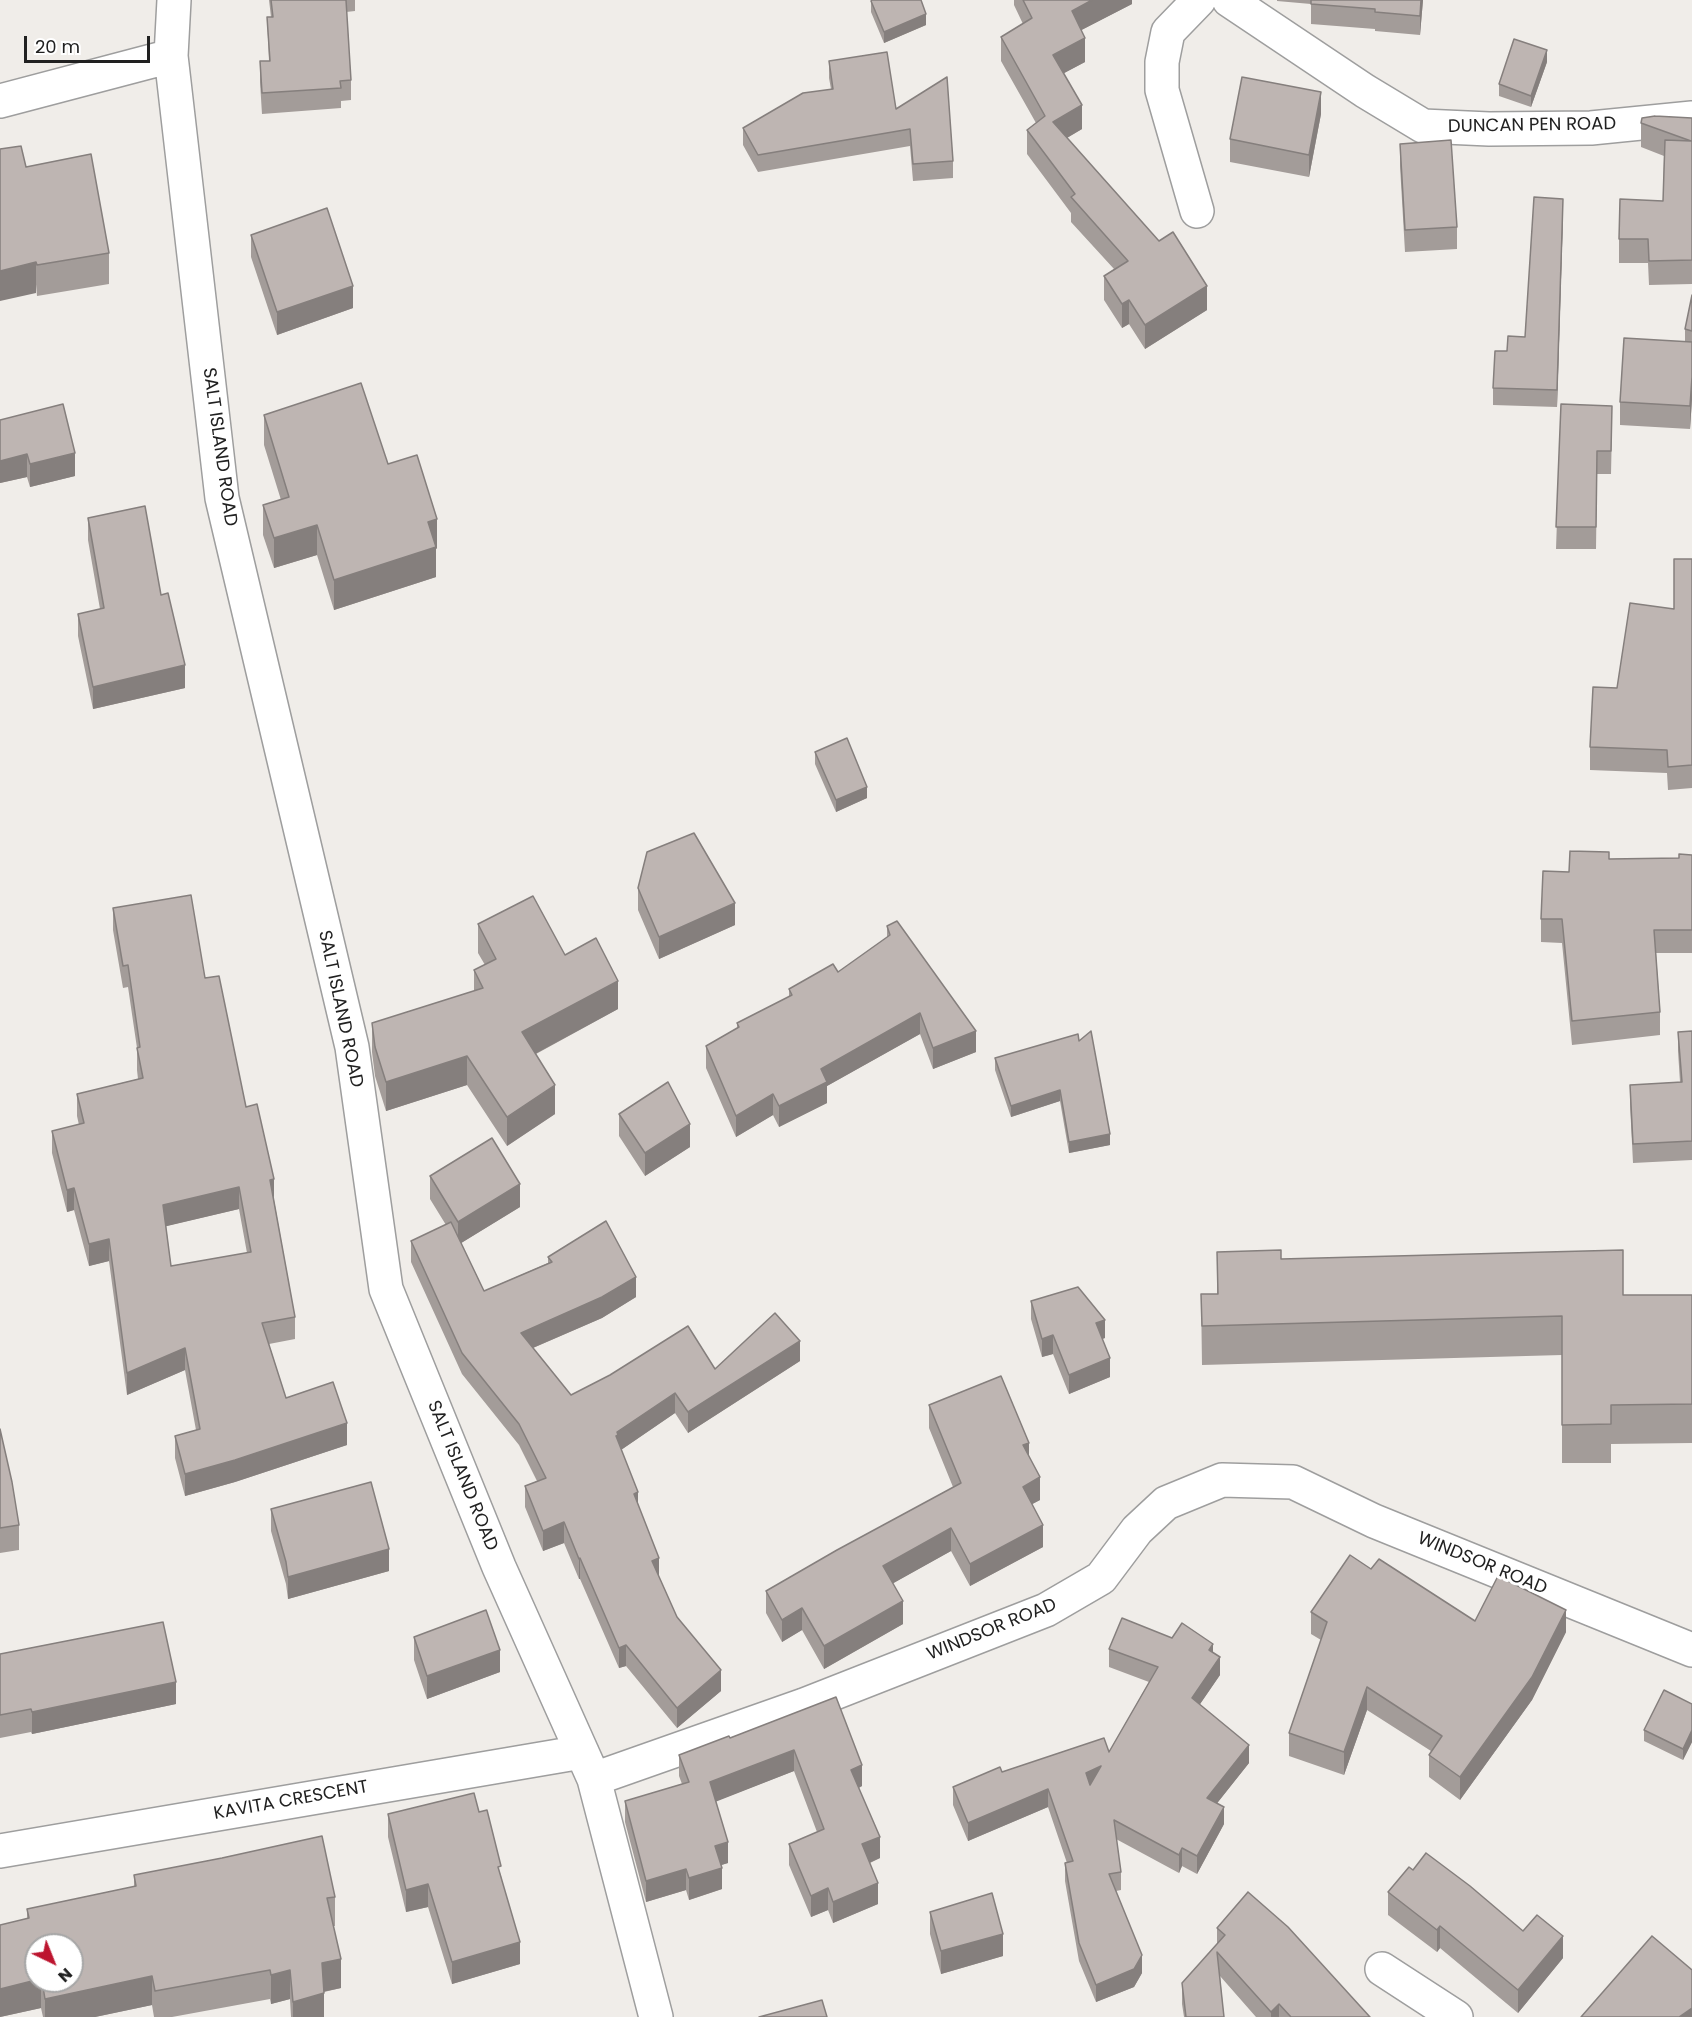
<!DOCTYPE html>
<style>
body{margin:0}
#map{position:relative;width:1692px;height:2017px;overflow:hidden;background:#f0ede9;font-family:Poppins,sans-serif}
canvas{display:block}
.north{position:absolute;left:24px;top:1933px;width:60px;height:60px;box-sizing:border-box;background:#fff;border:2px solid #a6a6a6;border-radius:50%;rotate:137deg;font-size:16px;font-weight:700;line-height:24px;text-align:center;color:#212121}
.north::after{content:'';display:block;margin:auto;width:21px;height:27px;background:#bd152f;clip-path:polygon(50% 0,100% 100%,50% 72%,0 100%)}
.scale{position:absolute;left:24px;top:36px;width:126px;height:27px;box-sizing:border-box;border:3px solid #212121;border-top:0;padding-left:8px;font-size:18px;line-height:21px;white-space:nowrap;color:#212121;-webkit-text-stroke:4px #fff;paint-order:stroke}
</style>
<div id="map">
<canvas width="1692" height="2017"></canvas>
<div class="north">N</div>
<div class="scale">20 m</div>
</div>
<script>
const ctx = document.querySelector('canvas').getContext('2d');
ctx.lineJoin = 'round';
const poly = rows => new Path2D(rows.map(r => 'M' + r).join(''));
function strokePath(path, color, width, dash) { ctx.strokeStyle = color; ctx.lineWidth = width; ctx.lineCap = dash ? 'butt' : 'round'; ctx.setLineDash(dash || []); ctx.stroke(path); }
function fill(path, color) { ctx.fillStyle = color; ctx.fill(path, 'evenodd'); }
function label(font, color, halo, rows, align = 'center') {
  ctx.font = font + ' Poppins,sans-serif'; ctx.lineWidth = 6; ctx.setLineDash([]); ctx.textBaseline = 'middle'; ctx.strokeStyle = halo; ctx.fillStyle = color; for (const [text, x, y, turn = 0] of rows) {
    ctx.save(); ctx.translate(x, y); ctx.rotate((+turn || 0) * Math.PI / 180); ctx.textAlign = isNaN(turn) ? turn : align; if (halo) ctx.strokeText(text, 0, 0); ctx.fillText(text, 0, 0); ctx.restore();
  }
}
const minor = poly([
 [174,0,171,56,222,498,352,1047,386,1289,499,1567,594,1779,656,2017],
 [1229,0,1365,91,1423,126,1489,129,1591,128,1692,118],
 [0,101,171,56],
 [1197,211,1162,90,1162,62,1168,32,1199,0],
 [594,1779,804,1705,1046,1610,1101,1578,1137,1530,1166,1503,1222,1480,1293,1482,1374,1521,1692,1650],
 [0,1851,582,1752],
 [1382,1969,1456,2017]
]);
strokePath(minor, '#9e9e9e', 36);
strokePath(minor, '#fff', 33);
fill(poly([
 [269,0,355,0,355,11,346,12,351,80,351,100,341,101,341,108,262,114,260,82,260,61,269,61,267,17,271,17],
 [1014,0,1132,0,1132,4,1081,30,1085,62,1064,73,1082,129,1067,138,1207,310,1145,349,1129,324,1122,328,1104,300,1104,276,1114,269,1071,222,1071,213,1027,154,1027,130,1036,123,1001,61,1001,37,1023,24,1014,5],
 [1277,0,1423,0,1420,35,1375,31,1375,29,1311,24,1311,4,1277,1],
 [871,1,926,25,884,43,871,12],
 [829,61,896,109,953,161,953,178,913,181,910,146,758,172,743,145,743,128,831,89,829,78],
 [1547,62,1531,107,1499,96,1499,84],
 [1321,114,1309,177,1230,162,1230,139],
 [1692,118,1692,284,1649,285,1648,263,1619,263,1619,239,1663,201,1664,156,1641,147,1641,123],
 [1400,144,1457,227,1457,249,1405,252,1400,166],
 [26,167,109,253,109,284,37,296],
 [1563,216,1557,407,1493,405,1493,388,1507,351,1525,337],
 [251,235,353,308,277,335,251,257],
 [1692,295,1692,399,1690,429,1620,425,1620,402,1685,342,1685,329],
 [1561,404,1612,428,1611,474,1597,474,1596,549,1556,549],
 [264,415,388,464,437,548,436,549,436,577,334,610,317,555,274,568,263,535,263,505,281,500,264,445],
 [0,420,75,476,30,487,27,477,0,483],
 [88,518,161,595,185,688,93,709,78,636,78,614,100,609,88,540],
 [1692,559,1692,788,1668,790,1667,773,1590,770,1590,747,1617,688,1674,609],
 [815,752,867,798,836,812,815,764],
 [1692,855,1692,953,1656,953,1660,1012,1660,1035,1572,1045,1562,943,1541,942,1541,919,1569,872,1609,859,1679,858],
 [638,888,735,925,659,959,638,910],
 [113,908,205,978,246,1107,274,1200,295,1317,295,1339,269,1344,286,1398,347,1445,235,1482,185,1496,175,1458,175,1436,196,1430,185,1370,127,1395,109,1261,89,1266,74,1210,67,1212,52,1153,52,1131,79,1125,77,1116,77,1094,138,1079,137,1070,137,1048,128,987,123,988,113,930],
 [239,1209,247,1253,171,1266,166,1226],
 [478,924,565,955,618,1009,536,1054,555,1114,507,1146,467,1085,386,1111,375,1076,372,1052,372,1023,474,991,474,970,485,965,478,953],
 [887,926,976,1052,933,1069,920,1034,827,1086,827,1103,779,1127,773,1115,736,1137,706,1068,706,1046,737,1028,737,1023,789,997,789,989,838,972,887,938],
 [1692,1031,1692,1160,1633,1163,1630,1104,1630,1085,1680,1082,1678,1051,1678,1032],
 [1079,1041,1110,1145,1069,1153,1060,1101,1011,1117,995,1070,995,1058],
 [619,1114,690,1147,645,1176,619,1136],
 [430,1176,520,1207,461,1243,484,1291,548,1263,548,1257,636,1297,602,1318,533,1348,571,1395,715,1369,800,1361,688,1433,675,1413,621,1450,659,1577,677,1617,721,1691,677,1728,626,1666,619,1668,580,1579,579,1579,564,1543,543,1551,525,1507,525,1486,537,1481,519,1445,462,1374,411,1262,411,1241,446,1225,430,1199],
 [1217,1252,1623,1295,1692,1295,1692,1443,1611,1444,1611,1463,1562,1463,1562,1355,1202,1365,1201,1294,1217,1294],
 [1031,1301,1105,1338,1102,1339,1110,1377,1069,1394,1053,1354,1042,1357,1031,1319],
 [929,1405,1029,1456,1040,1500,1032,1504,1043,1547,970,1586,951,1551,893,1583,903,1624,824,1669,802,1630,782,1642,766,1613,766,1591,953,1487,929,1428],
 [0,1429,19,1525,19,1550,0,1553],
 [271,1509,389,1571,288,1599,286,1584,271,1531],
 [1371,1569,1475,1621,1566,1632,1532,1700,1460,1800,1429,1777,1429,1755,1431,1751,1367,1710,1344,1775,1289,1756,1289,1733,1321,1640,1311,1634,1311,1612],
 [414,1637,500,1672,427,1699,414,1660],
 [1172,1638,1213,1653,1220,1675,1199,1705,1249,1763,1217,1803,1224,1824,1197,1874,1182,1866,1179,1873,1116,1839,1121,1872,1121,1890,1116,1891,1142,1973,1134,1987,1096,2002,1079,1961,1065,1881,1065,1863,1067,1863,1048,1807,968,1841,953,1805,953,1787,1002,1772,1109,1752,1149,1682,1109,1667,1109,1649],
 [0,1654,176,1704,32,1734,31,1732,0,1738],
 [836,1697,862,1786,859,1788,880,1858,870,1863,878,1904,833,1923,828,1910,811,1917,789,1865,789,1844,817,1832,794,1771,716,1801,728,1863,721,1865,722,1889,689,1900,686,1890,646,1902,625,1822,625,1801,682,1784,679,1776,679,1755,730,1738],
 [1692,1704,1692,1742,1683,1760,1644,1741,1644,1730],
 [479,1812,501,1876,520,1964,452,1984,428,1907,406,1912,388,1837,388,1814],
 [1413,1870,1523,1931,1563,1958,1518,2013,1440,1948,1437,1952,1388,1915,1388,1892],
 [134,1875,335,1897,335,1926,333,1926,341,1988,324,1992,324,2017,291,2017,290,1999,271,2004,270,1999,172,2017,154,2017,152,2005,95,2017,43,2017,41,2008,0,2017,27,1919,27,1909,134,1887],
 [930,1912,1003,1956,941,1974,930,1934],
 [1217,1928,1370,2017,1256,2017,1220,1976,1224,2017,1184,2017,1182,2004,1182,1983,1217,1945]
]), '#a39c99');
fill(poly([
 [1092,0,1132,0,1132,4,1072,35,1072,11],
 [1421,0,1423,0,1420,35,1420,16],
 [926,14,926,25,884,43,884,32],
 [1085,38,1085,62,1053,79,1053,55],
 [1547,50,1547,62,1531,107,1531,96],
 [1321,92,1321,114,1309,177,1309,155],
 [1082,105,1082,129,1053,146,1053,122],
 [1563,199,1563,216,1557,407,1557,390],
 [36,262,36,293,0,301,0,271],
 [353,286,353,308,277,335,277,312],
 [1207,286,1207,310,1145,349,1145,325],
 [1129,300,1129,324,1122,328,1122,304],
 [1692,377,1692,399,1690,429,1690,406],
 [75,453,75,476,30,487,30,464],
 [27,454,27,477,0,483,0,461],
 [437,519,437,548,436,549,436,577,334,610,334,580,428,522],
 [317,525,317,555,274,568,274,538],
 [185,665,185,688,93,709,93,687],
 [867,787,867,798,836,812,836,800],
 [735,903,735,925,659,959,659,937],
 [618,981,618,1009,522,1061,522,1032],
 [920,1013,920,1034,827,1086,827,1103,779,1127,779,1106,821,1069],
 [976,1031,976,1052,933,1069,933,1048],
 [467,1056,467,1085,386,1111,386,1082],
 [555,1085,555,1114,507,1146,507,1117],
 [1060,1090,1060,1101,1011,1117,1011,1106],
 [773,1094,773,1115,736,1137,736,1116],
 [690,1124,690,1147,645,1176,645,1153],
 [1110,1134,1110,1145,1069,1153,1069,1142],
 [274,1179,274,1201,270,1180],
 [520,1184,520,1207,458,1245,458,1222],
 [239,1187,239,1209,163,1227,163,1205],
 [74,1188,74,1210,67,1212,67,1190],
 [109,1239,109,1261,89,1266,89,1244],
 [636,1277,636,1297,602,1318,521,1353,521,1333],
 [1105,1320,1105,1338,1096,1341,1096,1323],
 [1053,1335,1053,1354,1042,1357,1042,1339],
 [800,1341,800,1361,688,1433,688,1412],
 [185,1348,185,1370,127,1395,127,1373],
 [1110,1358,1110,1377,1069,1394,1069,1375],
 [675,1393,675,1413,618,1452,616,1436,617,1432],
 [347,1423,347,1445,235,1482,185,1496,185,1474],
 [1029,1443,1029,1466,1023,1445],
 [1040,1477,1040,1500,1023,1509,1023,1487],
 [638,1492,638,1512,634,1494],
 [564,1522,564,1543,543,1551,543,1531],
 [1043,1525,1043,1547,970,1586,970,1564],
 [951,1528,951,1551,883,1589,883,1566],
 [389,1549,389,1571,288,1599,288,1577],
 [580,1558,580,1579,579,1579,579,1559],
 [659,1558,659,1579,652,1561],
 [903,1601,903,1624,824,1669,824,1646],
 [802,1608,802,1630,782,1642,782,1620],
 [1566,1610,1566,1632,1532,1700,1460,1800,1460,1777],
 [1213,1644,1213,1662,1209,1650],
 [626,1645,626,1666,619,1668,619,1648],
 [500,1650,500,1672,427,1699,427,1676],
 [1220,1657,1220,1675,1192,1716,1192,1698],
 [721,1670,721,1691,677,1728,677,1708],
 [176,1682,176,1704,32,1734,32,1712],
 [1367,1687,1367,1710,1344,1775,1344,1752],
 [1692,1730,1692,1742,1683,1760,1683,1749],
 [1249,1745,1249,1763,1207,1816,1207,1798],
 [794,1750,794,1771,710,1804,710,1782],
 [862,1765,862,1786,851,1791,851,1770],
 [1101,1766,1101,1784,1086,1791,1086,1773],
 [1048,1789,1048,1807,968,1841,968,1823],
 [1224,1807,1224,1824,1197,1874,1197,1856],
 [880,1837,880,1858,862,1866,862,1844],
 [728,1842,728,1863,715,1867,715,1846],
 [1182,1848,1182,1866,1179,1873,1179,1855],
 [722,1868,722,1889,689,1900,689,1878],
 [686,1869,686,1890,646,1902,646,1881],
 [878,1883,878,1904,833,1923,833,1902],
 [428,1884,428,1907,406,1912,406,1890],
 [828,1888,828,1910,811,1917,811,1896],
 [1440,1926,1440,1948,1437,1952,1437,1930],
 [1003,1934,1003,1956,941,1974,941,1951],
 [1563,1936,1563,1958,1518,2013,1518,1990],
 [520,1942,520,1964,452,1984,452,1962],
 [1142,1955,1142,1973,1134,1987,1096,2002,1096,1985],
 [341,1959,341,1988,322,1992,322,1963],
 [290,1970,290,1999,271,2004,271,1975],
 [152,1976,152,2005,95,2017,45,2017,45,1999],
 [36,1980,36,1981,41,1981,41,2008,0,2017,0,1989],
 [324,1993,324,2017,293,2017,293,2002],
 [1279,2004,1279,2017,1271,2017,1271,2012],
 [1692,2008,1692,2017,1679,2017]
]), '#857f7d');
const building = poly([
 [271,0,346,0,351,80,340,81,341,88,262,93,260,61,270,61,267,17,273,17,271,0],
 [872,0,921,0,926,14,884,32,871,1,872,0],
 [1023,0,1092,0,1072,11,1085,38,1053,55,1082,105,1053,122,1159,241,1173,232,1207,286,1145,325,1129,300,1122,304,1104,276,1128,261,1071,197,1075,194,1027,130,1045,116,1001,37,1032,18,1023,0],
 [1311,0,1421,0,1420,16,1375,12,1375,9,1311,4,1311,0],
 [1514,39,1547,50,1531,96,1499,84,1514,39],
 [887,52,896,109,947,77,953,161,913,164,910,129,758,155,743,128,803,93,833,89,829,61,887,52],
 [1242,77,1321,92,1309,155,1230,139,1242,77],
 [1655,116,1692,118,1692,260,1649,261,1648,239,1619,239,1620,199,1663,201,1665,140,1691,141,1641,123,1642,118,1655,116],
 [1451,140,1457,227,1405,230,1400,144,1451,140],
 [21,146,26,167,91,154,109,253,37,265,36,262,0,271,0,149,21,146],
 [1534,197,1563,199,1557,390,1493,388,1495,351,1507,351,1508,336,1525,337,1534,197],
 [327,208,353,286,277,312,251,235,327,208],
 [1692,295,1692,331,1685,329,1692,295],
 [1624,338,1692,342,1692,377,1690,406,1620,402,1624,338],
 [361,383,388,464,417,455,437,519,428,522,436,547,334,580,317,525,274,538,263,505,289,497,264,415,361,383],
 [63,404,75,453,30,464,27,454,0,461,0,420,63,404],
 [1561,404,1612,406,1611,451,1597,451,1596,527,1556,527,1561,404],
 [145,506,161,595,168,593,185,665,93,687,78,614,104,608,88,518,145,506],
 [1674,559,1692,559,1692,765,1668,767,1667,750,1590,747,1593,687,1617,688,1630,603,1674,609,1674,559],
 [847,738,867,787,836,800,815,752,847,738],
 [694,833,735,903,659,937,638,888,647,852,694,833],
 [1570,851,1609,852,1609,859,1679,858,1679,854,1692,855,1692,930,1654,930,1660,1012,1572,1021,1562,919,1541,919,1543,871,1569,872,1570,851],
 [191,895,205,978,219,976,246,1107,257,1104,274,1179,270,1180,295,1317,262,1323,286,1398,333,1382,347,1423,235,1460,185,1474,175,1436,200,1429,185,1348,127,1373,109,1239,89,1244,74,1188,67,1190,52,1131,84,1123,77,1094,143,1078,137,1048,140,1047,128,965,123,966,113,908,191,895],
 [239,1187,251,1252,171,1266,163,1205,239,1187],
 [533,896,565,955,596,938,618,981,522,1032,555,1085,507,1117,467,1056,386,1082,375,1047,372,1023,483,988,474,970,496,959,478,924,533,896],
 [897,921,976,1031,933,1048,920,1013,821,1069,827,1082,779,1106,773,1094,736,1116,706,1046,739,1027,737,1023,792,995,789,989,833,964,838,972,890,935,887,926,897,921],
 [1091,1031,1110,1134,1069,1142,1060,1090,1011,1106,995,1058,1078,1034,1079,1041,1091,1031],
 [1692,1031,1692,1141,1633,1144,1630,1085,1682,1082,1678,1032,1692,1031],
 [668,1082,690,1124,645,1153,619,1114,668,1082],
 [492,1138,520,1184,458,1222,430,1176,492,1138],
 [606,1221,636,1277,602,1297,521,1333,571,1395,610,1375,688,1326,715,1369,775,1313,800,1341,688,1412,675,1393,617,1432,618,1435,616,1436,638,1492,634,1494,659,1558,652,1561,677,1617,721,1670,677,1708,626,1645,619,1648,580,1558,579,1559,564,1522,543,1531,525,1486,546,1478,519,1424,462,1353,411,1241,451,1222,484,1291,552,1262,548,1257,606,1221],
 [1281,1250,1281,1259,1623,1250,1623,1295,1692,1295,1692,1404,1611,1405,1611,1424,1562,1425,1562,1316,1202,1326,1201,1294,1218,1294,1217,1252,1281,1250],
 [1078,1287,1105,1320,1096,1323,1110,1358,1069,1375,1053,1335,1042,1339,1031,1301,1078,1287],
 [1001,1376,1029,1443,1023,1445,1040,1477,1023,1487,1043,1525,970,1564,951,1528,883,1566,903,1601,824,1646,802,1608,782,1620,766,1591,837,1550,961,1483,929,1405,1001,1376],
 [0,1429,12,1482,19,1525,0,1528,0,1429],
 [371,1482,389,1549,288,1577,286,1562,271,1509,371,1482],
 [1350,1555,1371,1569,1379,1559,1475,1621,1498,1576,1566,1610,1532,1677,1460,1777,1429,1755,1442,1736,1367,1687,1344,1752,1289,1733,1327,1622,1311,1612,1350,1555],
 [486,1610,500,1650,427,1676,414,1637,486,1610],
 [1122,1618,1172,1638,1182,1623,1213,1644,1209,1650,1220,1657,1192,1698,1249,1745,1207,1798,1224,1807,1197,1856,1182,1848,1179,1855,1114,1820,1121,1872,1109,1874,1142,1955,1134,1969,1096,1985,1079,1943,1065,1863,1073,1861,1048,1789,968,1823,953,1787,1000,1767,1002,1772,1104,1738,1109,1752,1158,1667,1109,1649,1122,1618],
 [1101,1766,1090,1785,1086,1773,1101,1766],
 [163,1622,176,1682,32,1712,31,1709,0,1715,0,1654,163,1622],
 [1664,1690,1692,1704,1692,1730,1683,1749,1644,1730,1664,1690],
 [836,1697,862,1765,851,1770,880,1837,862,1844,878,1883,833,1902,828,1888,811,1896,789,1844,824,1829,794,1750,710,1782,728,1842,715,1846,722,1868,689,1878,686,1869,646,1881,625,1801,689,1782,679,1755,729,1736,730,1738,836,1697],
 [474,1793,479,1812,487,1810,501,1866,498,1867,520,1942,452,1962,428,1884,406,1890,388,1814,474,1793],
 [322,1836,335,1897,327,1898,341,1959,322,1963,324,1993,293,2002,290,1970,271,1975,270,1970,155,1991,152,1976,45,1999,42,1981,72,1981,72,1945,36,1945,36,1980,0,1989,0,1925,29,1918,27,1909,136,1886,134,1875,222,1858,322,1836],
 [1426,1853,1470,1886,1523,1931,1537,1915,1563,1936,1518,1990,1440,1926,1437,1930,1388,1892,1409,1867,1413,1870,1426,1853],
 [1248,1892,1288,1927,1370,2017,1291,2017,1279,2004,1271,2012,1217,1952,1224,2017,1186,2017,1182,1983,1225,1935,1217,1928,1248,1892],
 [992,1893,1003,1934,941,1951,930,1912,992,1893],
 [1652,1936,1692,1970,1692,2008,1679,2017,1581,2017,1652,1936],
 [822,2000,827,2017,759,2017,822,2000]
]);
fill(building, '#beb5b2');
strokePath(building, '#857f7d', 1.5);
label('18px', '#212121', '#fff', [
 ["DUNCAN PEN ROAD",1532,126,-1],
 ["SALT ISLAND ROAD",219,447,82],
 ["SALT ISLAND ROAD",340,1009,78],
 ["SALT ISLAND ROAD",462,1476,68],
 ["WINDSOR ROAD",1482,1564,22],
 ["WINDSOR ROAD",992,1630,-22],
 ["KAVITA CRESCENT",291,1801,-10]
]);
</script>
